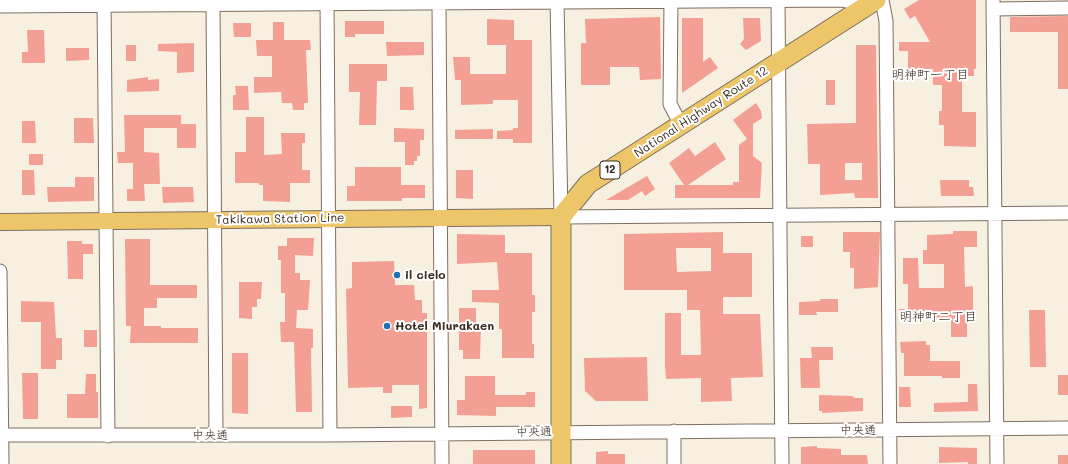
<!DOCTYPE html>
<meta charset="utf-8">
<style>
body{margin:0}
canvas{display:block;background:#f7efdf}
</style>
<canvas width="1068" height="464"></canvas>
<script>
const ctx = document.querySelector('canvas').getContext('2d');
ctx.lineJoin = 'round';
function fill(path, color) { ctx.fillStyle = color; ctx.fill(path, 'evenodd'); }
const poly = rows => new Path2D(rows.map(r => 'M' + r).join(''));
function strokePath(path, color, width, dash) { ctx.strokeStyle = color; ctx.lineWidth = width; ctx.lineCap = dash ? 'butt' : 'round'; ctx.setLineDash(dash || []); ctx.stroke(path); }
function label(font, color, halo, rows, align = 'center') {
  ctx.font = font + ' Mali,"Klee One",sans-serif'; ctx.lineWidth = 4; ctx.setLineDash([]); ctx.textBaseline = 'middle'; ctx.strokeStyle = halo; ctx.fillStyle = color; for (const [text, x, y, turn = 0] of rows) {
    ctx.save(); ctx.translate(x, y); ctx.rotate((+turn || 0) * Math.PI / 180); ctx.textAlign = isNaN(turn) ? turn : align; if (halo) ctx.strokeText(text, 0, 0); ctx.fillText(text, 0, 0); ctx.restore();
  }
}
fill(poly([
 [919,0,976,0,976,69,974,69,974,76,962,76,962,112,976,112,976,147,944,146,944,125,939,125,939,111,942,111,942,85,933,85,933,69,908,69,908,51,899,51,899,42,930,42,915,16,910,19,904,9],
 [1068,16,1068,89,1058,89,1058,32,1010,32,1010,17],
 [660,17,661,79,640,80,639,67,610,67,610,85,581,85,581,43,586,43,585,19],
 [682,18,703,18,703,62,710,57,718,68,682,93],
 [743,18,760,18,761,41,746,50,740,44,744,39],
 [487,19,514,20,514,40,532,40,532,143,513,143,513,139,497,139,497,131,513,130,513,128,518,128,518,100,493,100,493,104,461,105,461,80,455,80,453,57,470,57,470,74,506,74,506,45,487,45],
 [345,21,384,21,384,34,355,34,355,37,345,37],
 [273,22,284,22,284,40,310,40,311,50,306,50,308,103,304,103,304,110,293,110,292,103,282,103,281,92,254,93,254,77,272,77,272,56,257,56,256,40,273,40],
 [233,23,251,23,251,37,234,37],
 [27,30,44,30,45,63,22,63,22,52,28,52],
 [386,42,424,42,424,55,387,56],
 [194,43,194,72,177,73,177,52,158,51,158,44],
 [126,45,136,45,136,61,126,61],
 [856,45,876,45,878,198,855,198,854,193,820,195,820,164,808,164,807,124,856,123],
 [845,163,862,163,862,180,845,180],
 [66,48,89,48,89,60,66,61],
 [349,64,387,64,387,81,377,81,376,125,359,125,360,92,349,92],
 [148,77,148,80,159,79,159,91,127,92,127,80],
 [826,80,835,80,835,105,826,105],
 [235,86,248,86,249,110,233,110,233,95,236,95],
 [400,87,413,87,414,110,400,110],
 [756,103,761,111,762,118,753,124,753,156,762,163,760,198,675,198,675,185,684,185,669,163,689,148,695,156,715,142,726,159,688,185,733,185,733,182,739,182,739,145,747,139,733,120],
 [124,115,181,115,181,124,196,124,196,148,177,148,177,128,144,128,144,152,159,153,160,184,144,184,145,201,127,201,127,189,133,189,133,163,118,163,117,152,125,152],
 [246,117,264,117,264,155,282,154,281,133,305,133,305,143,302,143,302,170,310,170,310,183,290,183,290,202,263,201,263,185,259,185,259,183,235,183,235,152,246,152],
 [74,118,93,118,94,143,74,143],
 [22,121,35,121,36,143,22,143],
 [394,128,424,129,424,140,420,140,420,156,417,156,417,161,414,161,414,165,405,165,405,142,394,142],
 [493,129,493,139,455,139,455,130],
 [29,154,43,154,43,165,29,165],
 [355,167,401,167,401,185,425,185,425,198,402,198,402,201,347,201,347,186,355,186],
 [22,170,34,170,35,195,22,195],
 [456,170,473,170,473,199,456,198],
 [647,176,655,189,645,196,642,191,628,200,606,200],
 [75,177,94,177,94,201,48,202,47,187,75,187],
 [940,180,969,180,969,187,973,187,974,196,941,196],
 [162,187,193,187,194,202,163,203],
 [953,231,977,231,977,247,964,247,965,287,973,286,973,320,967,320,967,337,951,337,951,320,899,320,899,309,908,309,908,284,903,284,903,258,918,258,919,288,944,288,944,264,923,264,923,250,927,250,927,235,953,234],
 [723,232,723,253,752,253,752,297,723,297,723,314,760,314,763,377,731,378,732,401,701,402,701,378,666,379,665,365,665,313,681,313,681,355,701,355,700,310,687,310,687,290,624,290,624,234],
 [676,248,711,248,711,271,677,272],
 [843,232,880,232,878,287,854,289,854,268,850,268,850,252,843,252],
 [457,234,505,235,505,253,532,253,532,295,535,295,535,312,532,312,532,344,534,344,534,358,502,358,502,329,499,329,499,303,472,302,472,290,499,290,497,262,457,264],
 [801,236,813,236,813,247,801,247],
 [287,238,314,238,313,256,295,255,295,273,300,273,300,280,310,280,308,310,297,310,296,328,313,329,313,348,311,348,312,412,296,412,294,342,281,342,280,322,285,322,285,293,281,293,281,260,278,260,278,246,287,246],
 [125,239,150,239,150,285,197,285,197,298,157,298,157,308,144,308,144,326,161,326,161,328,198,328,198,343,130,343,131,326,126,326],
 [67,241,82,241,82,244,93,244,93,254,83,254,83,279,68,279],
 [394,261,395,285,414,285,415,300,422,300,422,313,427,313,427,408,419,409,419,385,392,385,392,393,383,393,383,387,348,388,346,289,352,288,352,262],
 [239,282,262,282,261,299,257,299,257,307,252,307,252,319,239,318],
 [820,299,838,299,838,312,816,312,817,315,799,315,799,302,820,301],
 [21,301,54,302,56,338,62,338,62,360,56,360,56,369,41,369,41,322,21,322],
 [459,308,476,308,476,323,481,323,480,359,463,359,463,350,459,350],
 [1029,310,1045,310,1046,367,1030,367],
 [84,330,97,330,97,347,84,347],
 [926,341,926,345,930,345,930,361,960,361,960,378,942,378,942,376,904,376,904,353,901,353,900,342],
 [811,347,833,347,833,360,819,360,820,388,801,388,800,358,812,358],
 [232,353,248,353,248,414,232,413],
 [647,357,648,401,596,401,585,391,584,358],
 [22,373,38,373,38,419,23,419],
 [86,374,96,374,96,392,98,392,98,418,67,418,67,394,85,394],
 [1058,375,1068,375,1068,395,1058,395],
 [465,376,495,376,495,395,526,395,526,392,535,392,535,407,496,407,496,416,457,415,457,400,465,400],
 [968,384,977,384,978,411,934,412,934,403,968,402],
 [899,387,910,387,911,407,899,407],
 [819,395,853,396,854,398,863,398,863,411,822,413,822,411,819,411],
 [391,406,412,406,412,417,391,418],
 [817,446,817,448,841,449,841,455,867,455,868,464,801,464,801,447],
 [939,447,977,448,977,464,968,464,968,462,939,463],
 [473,450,535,450,535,464,473,464],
 [608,451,608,454,625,454,625,464,596,464,596,452],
 [1058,455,1068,455,1068,464,1058,464]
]), '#f49f93');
const minor = poly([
 [104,0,108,436],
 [213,0,216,434],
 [327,0,330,435],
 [557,0,561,217,1068,213],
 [671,0,670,104,681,125],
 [778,0,782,464],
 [882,0,886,21,890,464],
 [993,0,997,464],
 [439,3,442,464],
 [0,6,842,0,866,6],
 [993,9,1068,8],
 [0,271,2,464],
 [674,431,674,464],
 [0,435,330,435,1068,428]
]);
const major = poly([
 [0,222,561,217]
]);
const highway = poly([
 [561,464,561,217,588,184,876,0]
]);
strokePath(minor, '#7d6f62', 15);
strokePath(major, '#7d6f62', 18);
strokePath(highway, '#7d6f62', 21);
strokePath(minor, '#fff', 13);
strokePath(major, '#ecc669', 16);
strokePath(highway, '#ecc669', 19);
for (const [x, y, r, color] of [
 [397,275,4,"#1f6fb2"],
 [387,326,4,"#1f6fb2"]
]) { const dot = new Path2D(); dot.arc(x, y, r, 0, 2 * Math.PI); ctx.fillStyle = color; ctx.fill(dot); strokePath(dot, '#fff', 1.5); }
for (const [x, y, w] of [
 [610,170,20]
]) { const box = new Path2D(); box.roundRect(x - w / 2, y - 9, w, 18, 3); ctx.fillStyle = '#fff'; ctx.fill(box); strokePath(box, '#3b2a1e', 1); }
label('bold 11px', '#3b2a1e', null, [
 ["12",610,170]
]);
label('12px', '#3b2a1e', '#fff', [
 ["National Highway Route 12",701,112,-33],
 ["Takikawa Station Line",280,219,-1],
 ["中央通",858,430],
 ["中央通",534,432,-1],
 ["中央通",210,435]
]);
label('bold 12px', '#3b2a1e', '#fff', [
 ["il cielo",405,275],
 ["Hotel Miurakaen",395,326]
], 'left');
label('13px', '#3b2a1e', '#fff', [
 ["明神町一丁目",930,75],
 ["明神町二丁目",938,317]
]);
</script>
